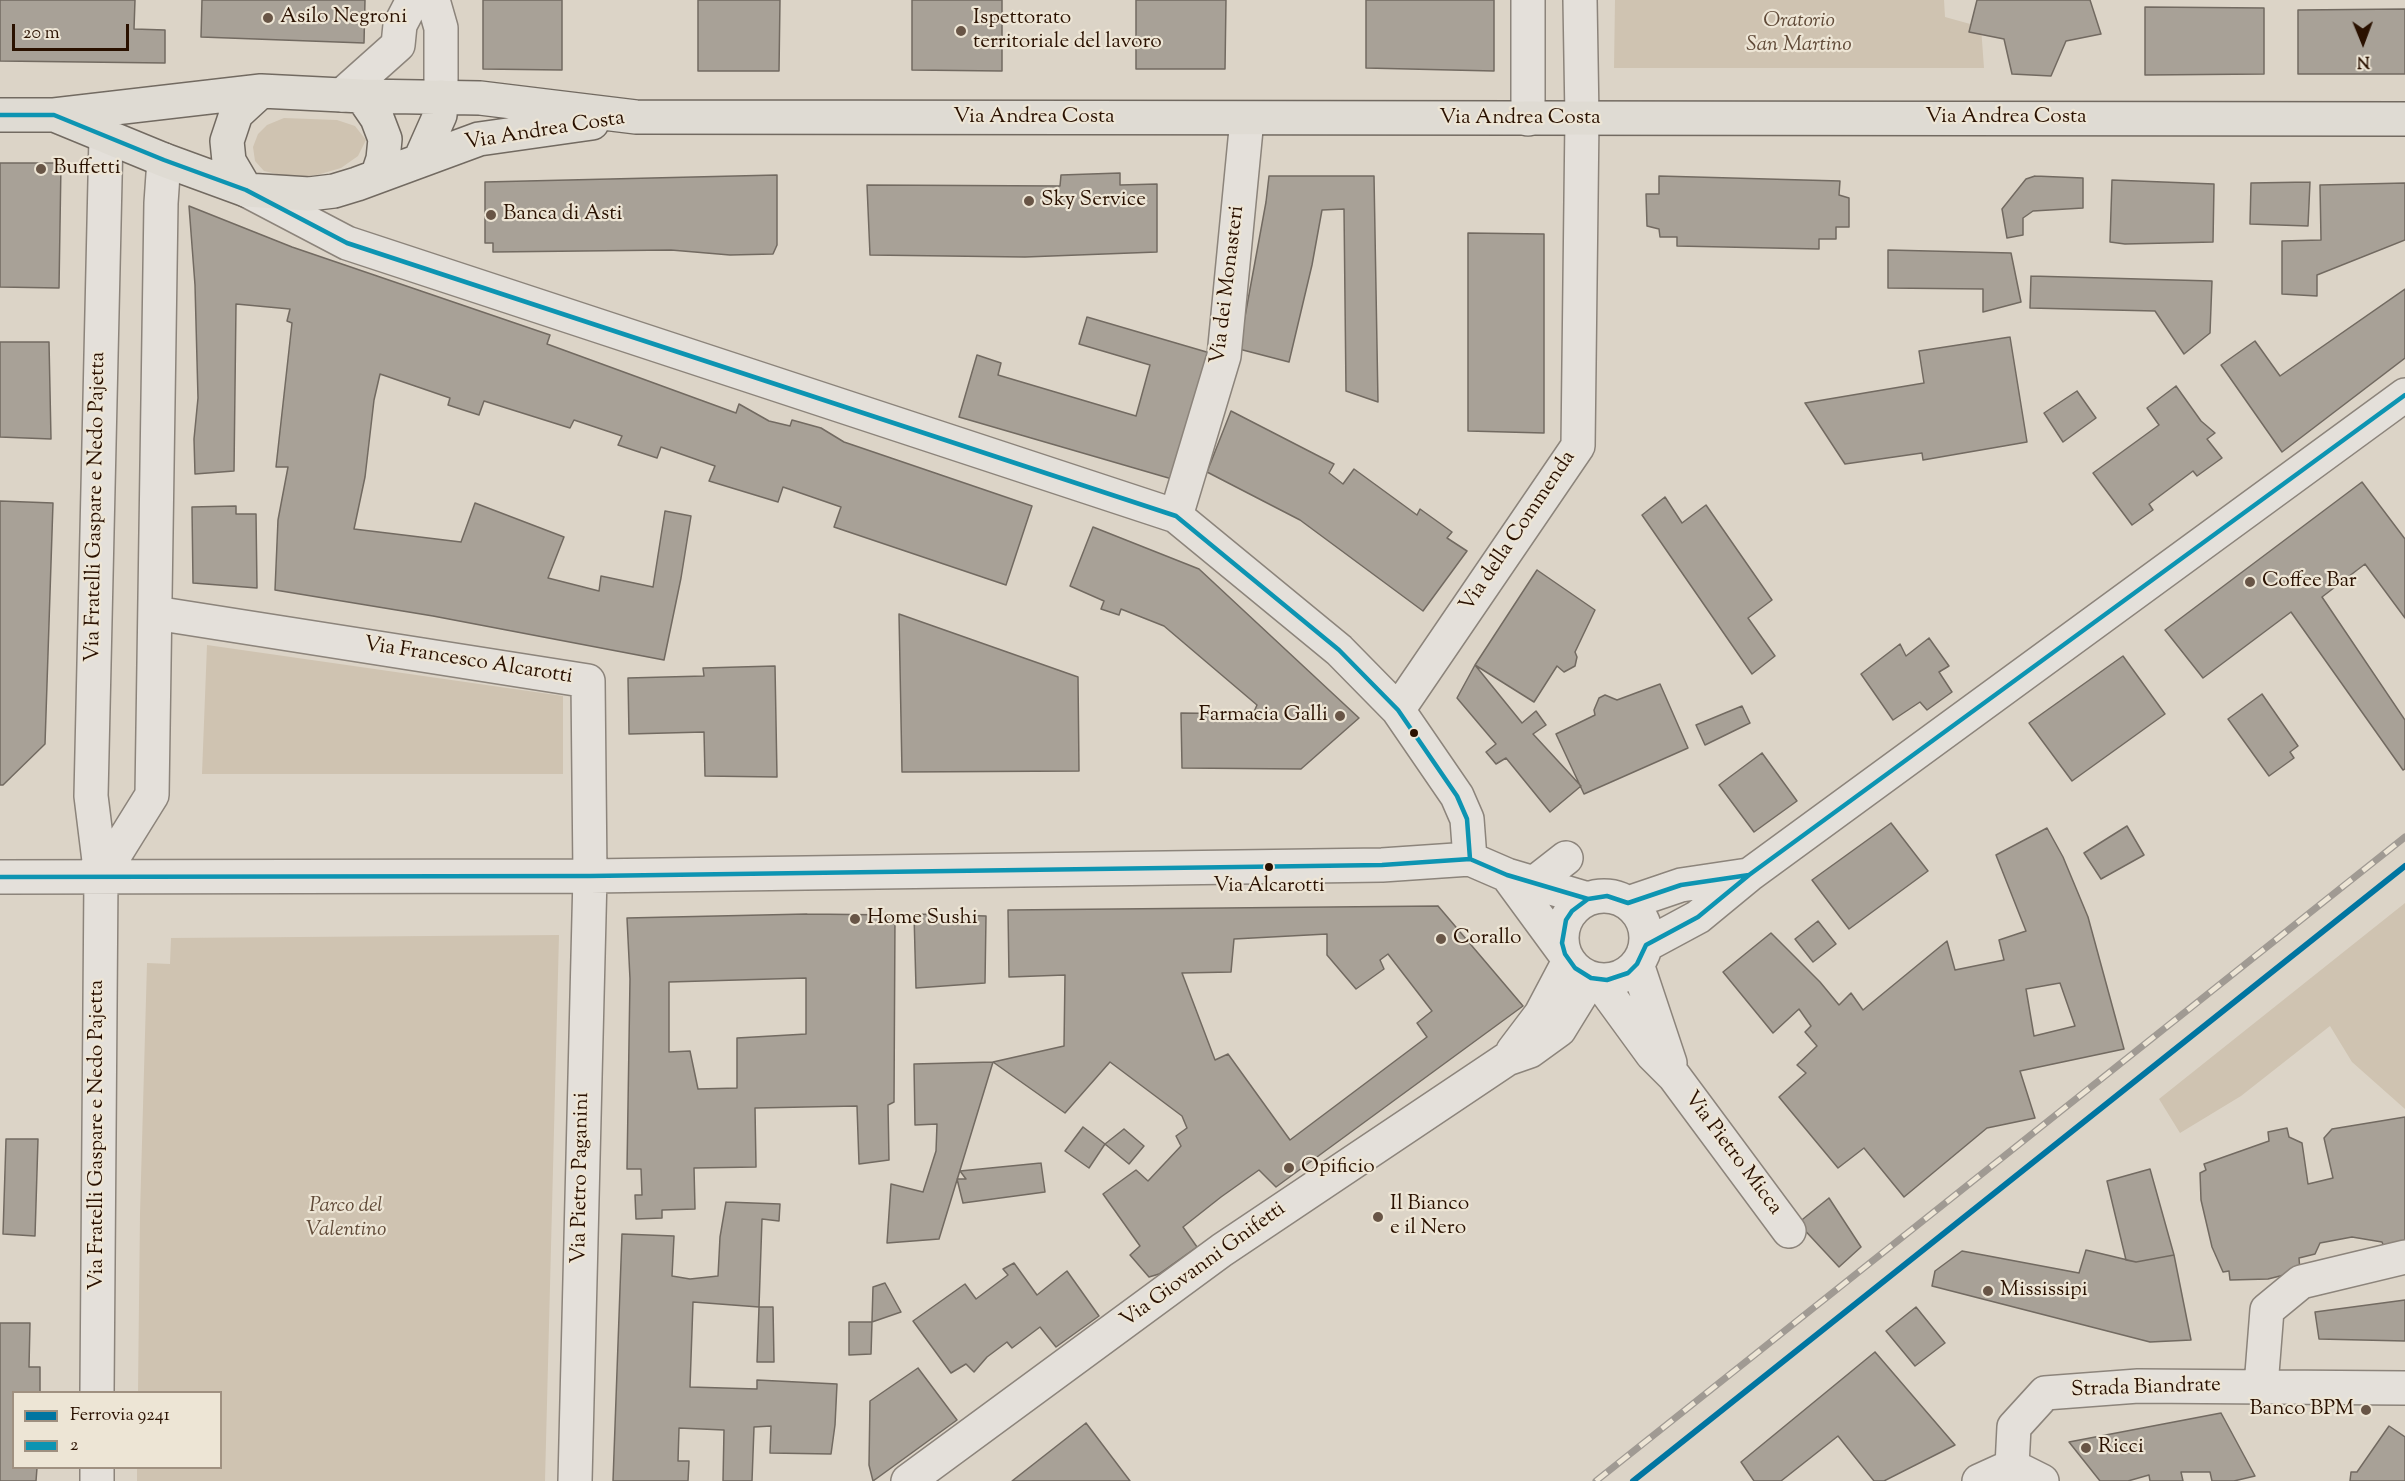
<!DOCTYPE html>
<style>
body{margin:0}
#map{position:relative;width:2405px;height:1481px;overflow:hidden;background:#dcd4c7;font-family:"Sorts Mill Goudy",serif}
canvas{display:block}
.legend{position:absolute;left:12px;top:1391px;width:210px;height:78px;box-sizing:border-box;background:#ede5d5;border:2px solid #9f9080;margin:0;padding:8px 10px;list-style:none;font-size:18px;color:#2a1100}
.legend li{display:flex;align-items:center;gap:12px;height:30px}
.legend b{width:30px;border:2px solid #9f9080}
.north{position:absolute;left:2333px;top:12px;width:60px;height:60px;-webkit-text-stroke:4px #ede5d5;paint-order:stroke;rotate:179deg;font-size:16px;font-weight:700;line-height:24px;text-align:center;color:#2a1100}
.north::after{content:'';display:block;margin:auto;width:21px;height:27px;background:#2a1100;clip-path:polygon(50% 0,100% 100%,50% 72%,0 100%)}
.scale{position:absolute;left:12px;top:24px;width:117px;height:27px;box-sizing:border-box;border:3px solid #2a1100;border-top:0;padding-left:8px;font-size:18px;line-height:21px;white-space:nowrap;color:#2a1100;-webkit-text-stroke:4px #ede5d5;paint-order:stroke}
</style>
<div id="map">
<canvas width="2405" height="1481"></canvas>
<ul class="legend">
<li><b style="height:8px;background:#0075a1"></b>Ferrovia 9241</li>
<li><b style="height:8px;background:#0d94b2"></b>2</li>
</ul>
<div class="north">N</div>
<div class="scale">20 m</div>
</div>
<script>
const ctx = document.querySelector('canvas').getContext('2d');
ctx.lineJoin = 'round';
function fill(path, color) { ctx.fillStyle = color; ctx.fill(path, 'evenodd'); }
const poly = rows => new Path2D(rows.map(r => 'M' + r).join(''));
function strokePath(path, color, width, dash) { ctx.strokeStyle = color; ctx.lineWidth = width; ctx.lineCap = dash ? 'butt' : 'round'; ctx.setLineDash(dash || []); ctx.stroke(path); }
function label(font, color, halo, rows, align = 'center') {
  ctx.font = font + ' "Sorts Mill Goudy",serif'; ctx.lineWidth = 4.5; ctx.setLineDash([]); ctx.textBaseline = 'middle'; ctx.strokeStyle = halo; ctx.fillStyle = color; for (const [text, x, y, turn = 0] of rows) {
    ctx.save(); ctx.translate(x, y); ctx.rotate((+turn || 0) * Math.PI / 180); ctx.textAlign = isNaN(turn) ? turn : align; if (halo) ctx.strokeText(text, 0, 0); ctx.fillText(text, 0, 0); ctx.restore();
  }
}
fill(poly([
 [1615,0,1944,0,1945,17,1981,27,1984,68,1614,68],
 [284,118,337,120,355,126,366,140,358,156,341,168,317,175,294,178,264,171,255,161,253,147,258,134,267,125],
 [207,645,563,696,563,774,202,774],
 [2405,903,2405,1109,2352,1062,2330,1026,2241,1096,2180,1133,2159,1099],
 [559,935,545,1481,137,1481,137,1468,220,1468,220,1392,138,1392,140,1214,147,963,170,964,171,938]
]), '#cfc3b1');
const building = poly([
 [0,0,135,0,134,29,165,30,165,63,0,61,0,0],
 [202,0,365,0,364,43,201,37,202,0],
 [483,0,562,0,562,70,483,69,483,0],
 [698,0,780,0,779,71,698,71,698,0],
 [912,0,1002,0,1002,71,912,70,912,0],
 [1136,0,1226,0,1225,69,1136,69,1136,0],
 [1366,0,1494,0,1494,71,1366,68,1366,0],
 [1977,0,2090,0,2101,34,2066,41,2051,76,2012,74,2004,39,1969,32,1977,0],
 [2145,7,2264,8,2264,74,2145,75,2145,7],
 [2405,9,2405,74,2298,74,2298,10,2405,9],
 [0,163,61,163,59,288,0,287,0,163],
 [1120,173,1120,185,1157,184,1157,252,1025,257,870,255,867,185,1060,186,1061,175,1120,173],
 [777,175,777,245,773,254,730,255,671,250,493,252,493,243,485,243,485,182,777,175],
 [1269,176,1374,176,1378,402,1346,391,1344,209,1322,210,1312,265,1289,362,1239,349,1266,202,1269,176],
 [1659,176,1840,181,1839,195,1849,198,1849,227,1836,227,1836,239,1819,239,1819,249,1677,246,1677,237,1660,237,1659,229,1647,226,1646,194,1659,194,1659,176],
 [2035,176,2083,178,2083,208,2033,211,2023,218,2023,235,2007,238,2002,209,2026,179,2035,176],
 [2112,180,2214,184,2213,242,2125,244,2110,242,2112,180],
 [2310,182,2308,226,2250,224,2251,183,2310,182],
 [2405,183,2405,240,2317,275,2317,296,2282,294,2282,241,2321,240,2320,185,2405,183],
 [189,206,292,247,550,335,547,344,736,413,739,404,769,421,790,426,792,420,821,428,844,442,1032,506,1006,585,834,527,841,507,783,487,778,502,709,481,715,466,661,447,657,458,618,445,622,436,574,420,570,428,484,401,479,415,448,405,450,398,380,374,374,400,365,477,354,529,461,542,475,503,564,537,548,578,599,591,601,576,653,587,665,511,691,516,681,578,664,660,433,616,275,590,278,520,288,467,276,467,292,323,287,321,290,309,236,304,234,471,195,474,194,439,198,398,195,285,189,206],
 [1468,233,1544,234,1544,433,1468,431,1468,233],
 [1888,250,2011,253,2021,302,1983,312,1983,289,1888,288,1888,250],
 [2031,276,2212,281,2210,333,2184,354,2155,311,2030,308,2031,276],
 [2405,289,2405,358,2282,452,2221,365,2255,341,2280,376,2405,289],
 [1087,317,1210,353,1172,479,959,417,977,355,1001,363,998,375,1136,416,1150,365,1079,344,1087,317],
 [2010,337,2027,442,1923,460,1922,453,1845,464,1805,403,1924,383,1919,351,2010,337],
 [0,342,49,342,51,439,0,437,0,342],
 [2176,386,2201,421,2215,433,2207,439,2222,458,2197,476,2193,471,2149,504,2153,510,2132,525,2093,473,2159,425,2147,408,2176,386],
 [2077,391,2096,418,2063,442,2044,413,2077,391],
 [1231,411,1334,464,1329,473,1343,484,1354,469,1417,515,1420,509,1452,532,1447,538,1467,551,1423,611,1300,520,1207,472,1231,411],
 [2362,482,2405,539,2405,618,2365,564,2322,597,2405,720,2405,769,2403,770,2291,612,2203,678,2165,630,2362,482],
 [1665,497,1682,523,1706,505,1772,600,1748,618,1775,656,1752,674,1642,515,1665,497],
 [0,501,53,503,45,744,3,785,0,785,0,501],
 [236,506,236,514,256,514,257,588,193,583,192,507,236,506],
 [1093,527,1199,569,1359,718,1301,769,1182,768,1181,713,1253,714,1257,705,1164,626,1121,609,1119,615,1101,609,1104,601,1070,586,1093,527],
 [1537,570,1595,610,1575,652,1577,657,1575,666,1564,672,1557,666,1534,702,1475,665,1537,570],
 [899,614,1078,677,1079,771,902,772,899,614],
 [1929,638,1949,666,1939,672,1952,692,1927,710,1920,702,1893,720,1861,674,1900,644,1906,656,1929,638],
 [2123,656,2165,714,2072,781,2029,723,2123,656],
 [1475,665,1522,723,1536,711,1546,725,1533,734,1581,786,1550,812,1506,758,1496,764,1486,752,1496,744,1457,698,1475,665],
 [775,666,777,777,705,776,704,732,629,734,628,678,704,676,703,668,775,666],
 [1660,684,1688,748,1584,794,1556,734,1595,715,1594,710,1599,698,1605,695,1617,700,1660,684],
 [2262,694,2298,746,2290,752,2294,758,2269,776,2228,719,2262,694],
 [1742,706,1750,723,1705,745,1696,725,1742,706],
 [1762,753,1797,801,1754,832,1719,785,1762,753],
 [1891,823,1928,871,1849,929,1812,880,1891,823],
 [2127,826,2144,855,2101,879,2084,853,2127,826],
 [2047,828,2063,857,2088,917,2124,1049,2020,1071,2035,1118,1987,1128,1904,1197,1864,1148,1838,1168,1779,1097,1806,1073,1797,1065,1817,1046,1805,1032,1811,1026,1799,1009,1773,1033,1723,972,1771,933,1820,982,1839,1005,1851,993,1863,1010,1947,941,1955,970,2004,960,1999,940,2026,931,1996,855,2047,828],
 [2060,983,2075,1026,2034,1036,2026,989,2060,983],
 [1438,906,1523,1006,1276,1187,1259,1170,1221,1197,1183,1227,1197,1247,1159,1274,1149,1277,1130,1255,1140,1246,1103,1194,1136,1170,1148,1181,1181,1146,1176,1136,1187,1128,1182,1116,1110,1062,1065,1113,993,1062,1064,1046,1065,975,1009,977,1008,910,1438,906],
 [1327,934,1327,955,1356,989,1384,969,1380,960,1388,954,1432,1011,1417,1023,1427,1037,1290,1140,1228,1054,1215,1060,1182,973,1231,972,1234,939,1327,934],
 [807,914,895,915,894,1102,888,1105,889,1160,859,1164,857,1106,755,1108,756,1167,694,1168,695,1209,662,1210,662,1218,636,1219,635,1195,642,1195,641,1169,627,1169,630,979,627,918,807,914],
 [806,978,806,1034,737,1038,737,1088,698,1089,690,1051,669,1052,669,982,806,978],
 [914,914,986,916,985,983,916,988,914,914],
 [1818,921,1836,944,1813,962,1795,939,1818,921],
 [993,1062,939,1239,887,1243,891,1184,923,1192,936,1151,937,1124,915,1125,914,1064,993,1062],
 [2405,1117,2405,1246,2386,1252,2382,1242,2352,1237,2320,1243,2315,1254,2299,1258,2300,1271,2268,1279,2230,1280,2229,1271,2223,1272,2212,1247,2201,1200,2200,1173,2206,1170,2204,1164,2269,1141,2268,1132,2287,1128,2289,1137,2302,1143,2308,1184,2333,1178,2324,1138,2332,1129,2405,1117],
 [1083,1127,1105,1144,1089,1168,1065,1151,1083,1127],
 [1124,1129,1144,1146,1129,1164,1105,1144,1124,1129],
 [6,1139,38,1139,35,1236,3,1234,6,1139],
 [1041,1163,1045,1192,963,1203,957,1179,966,1179,960,1171,1041,1163],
 [2150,1169,2174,1255,2136,1262,2126,1260,2107,1181,2150,1169],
 [1829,1198,1861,1247,1839,1267,1798,1223,1829,1198],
 [726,1202,780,1204,779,1221,762,1219,759,1307,693,1302,690,1387,757,1389,757,1380,837,1384,835,1425,831,1454,770,1453,771,1426,754,1427,752,1481,723,1481,724,1430,679,1428,678,1461,689,1461,688,1481,613,1481,622,1234,674,1236,672,1276,690,1279,718,1276,720,1237,726,1202],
 [2086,1250,2136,1262,2174,1255,2191,1340,2150,1342,1932,1286,1935,1271,1962,1251,2079,1273,2086,1250],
 [1014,1263,1037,1295,1067,1271,1099,1316,1056,1347,1040,1327,1012,1348,1007,1342,987,1357,974,1372,966,1364,951,1373,913,1321,965,1284,976,1299,1008,1275,1003,1269,1014,1263],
 [885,1283,901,1312,872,1322,873,1287,885,1283],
 [2405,1300,2405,1341,2319,1339,2315,1312,2405,1300],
 [759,1307,773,1307,774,1362,757,1362,759,1307],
 [1916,1307,1945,1343,1915,1366,1886,1331,1916,1307],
 [849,1322,872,1322,871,1354,849,1355,849,1322],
 [0,1323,30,1323,29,1367,40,1367,40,1392,14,1392,14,1468,37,1468,36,1481,0,1481,0,1323],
 [1875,1352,1955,1445,1884,1481,1874,1481,1838,1436,1781,1481,1754,1481,1741,1462,1875,1352],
 [918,1368,957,1420,873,1481,869,1465,870,1401,918,1368],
 [2221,1413,2255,1476,2234,1481,2212,1481,2210,1472,2181,1472,2183,1481,2150,1481,2149,1475,2128,1481,2100,1481,2069,1442,2221,1413],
 [1086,1423,1130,1481,1012,1481,1086,1423],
 [2389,1426,2405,1437,2405,1481,2350,1481,2351,1472,2357,1472,2389,1426]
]);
fill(building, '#a8a197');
strokePath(building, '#726a61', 1.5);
const minor = poly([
 [433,0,441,28,441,97],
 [342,95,398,45,400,25,413,0],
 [1528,119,1528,0],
 [246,190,347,243,1176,516,1339,650,1398,710,1457,796,1467,819,1470,859],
 [1176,516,1224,356,1247,119],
 [155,613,588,681,590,876,575,1481],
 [1398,710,1578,446,1582,118,1580,0],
 [1507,875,1565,954],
 [0,877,590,876,1382,865,1470,859,1507,875,1588,899],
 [101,877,152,795,161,203,164,160],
 [1534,883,1566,858],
 '1562 938a42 42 0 1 1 84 0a42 42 0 1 1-84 0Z',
 [1628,903,1681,885,1748,875],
 [1646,945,1698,917,1749,875,2405,395],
 [1637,964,1670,1063],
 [1598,980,1652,1054,1674,1076,1789,1231],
 [1513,1051,1541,1014,1569,961],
 [2261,1386,2267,1310,2301,1282,2405,1257],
 [97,1392,101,877,91,796,106,136],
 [2012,1466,2042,1481],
 [97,1481,97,1468],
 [908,1481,1222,1250,1507,1059,1530,1051,1559,1030,1591,978],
 [1979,1481,2012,1466],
 [2013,1481,2012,1466,2014,1427,2045,1393,2138,1386,2405,1388]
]);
const major = poly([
 [362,96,377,118,385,139,383,159,378,174],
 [0,115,54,115,261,91,362,96,480,98,636,117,2405,119],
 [57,116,164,160,246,190,309,194,334,191,357,184,479,139,592,123],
 [420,160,440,115,441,97],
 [246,190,229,161,227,141,236,114,261,91]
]);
strokePath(minor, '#8c847b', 36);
strokePath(major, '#726a61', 36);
strokePath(minor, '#e4e0da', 33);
strokePath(major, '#dfdbd3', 33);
const rail = poly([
 [1596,1481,2405,837]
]);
strokePath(rail, '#a09a93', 7);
strokePath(rail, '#ede5d5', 4.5, [14]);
strokePath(poly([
 [0,115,54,115,164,160,246,190,347,243,1176,516,1339,650,1398,710,1457,796,1467,819,1470,859],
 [1749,875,1698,917,1646,945,1637,964,1628,973,1607,980,1591,978,1575,968,1565,954,1562,943,1566,920,1572,911,1588,899,1607,896,1628,903,1681,885,1749,875],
 [1749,875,2405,395],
 [0,877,590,876,1382,865,1470,859,1507,875,1588,899]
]), '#0d94b2', 4.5);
strokePath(poly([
 [1633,1481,2405,866]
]), '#0075a1', 6);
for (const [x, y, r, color] of [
 [268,18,6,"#685546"],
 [961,31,6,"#685546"],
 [41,169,6,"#685546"],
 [1029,201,6,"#685546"],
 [491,215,6,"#685546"],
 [2250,582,6,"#685546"],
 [1340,716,6,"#685546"],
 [1414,733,5,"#2a1100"],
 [1269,867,5,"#2a1100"],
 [855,919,6,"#685546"],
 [1441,939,6,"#685546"],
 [1289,1168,6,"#685546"],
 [1378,1217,6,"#685546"],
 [1988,1291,6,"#685546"],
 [2366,1410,6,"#685546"],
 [2086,1448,6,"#685546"]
]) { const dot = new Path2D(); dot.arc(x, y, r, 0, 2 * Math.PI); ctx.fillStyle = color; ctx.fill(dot); strokePath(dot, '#ede5d5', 2); }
label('20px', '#2a1100', '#ede5d5', [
 ["Via Alcarotti",1269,888]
]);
label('21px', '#2a1100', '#ede5d5', [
 ["Asilo Negroni",280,18],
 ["Ispettorato",973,19],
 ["territoriale del lavoro",973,43],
 ["Buffetti",53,169],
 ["Sky Service",1041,201],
 ["Banca di Asti",503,215],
 ["Coffee Bar",2262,582],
 ["Farmacia Galli",1328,716,"right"],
 ["Home Sushi",867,919],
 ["Corallo",1453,939],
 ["Opificio",1301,1168],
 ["Il Bianco",1390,1205],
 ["e il Nero",1390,1229],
 ["Mississipi",2000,1291],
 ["Banco BPM",2354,1410,"right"],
 ["Ricci",2098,1448]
], 'left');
label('italic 21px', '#604a38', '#ede5d5', [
 ["Oratorio",1799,22],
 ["San Martino",1799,46],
 ["Parco del",346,1207],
 ["Valentino",346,1231]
]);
label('21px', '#2a1100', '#ede5d5', [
 ["Via Andrea Costa",1034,118],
 ["Via Andrea Costa",2006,118],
 ["Via Andrea Costa",1520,119],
 ["Via Andrea Costa",545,132,-9],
 ["Via dei Monasteri",1229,285,-83],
 ["Via Fratelli Gaspare e Nedo Pajetta",97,507,-89],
 ["Via della Commenda",1519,532,-56],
 ["Via Francesco Alcarotti",468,662,9],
 ["Via Fratelli Gaspare e Nedo Pajetta",98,1135,-90],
 ["Via Pietro Micca",1732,1154,53],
 ["Via Pietro Paganini",582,1178,-89],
 ["Via Giovanni Gnifetti",1204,1266,-36],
 ["Strada Biandrate",2146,1389,-2]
]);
</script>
